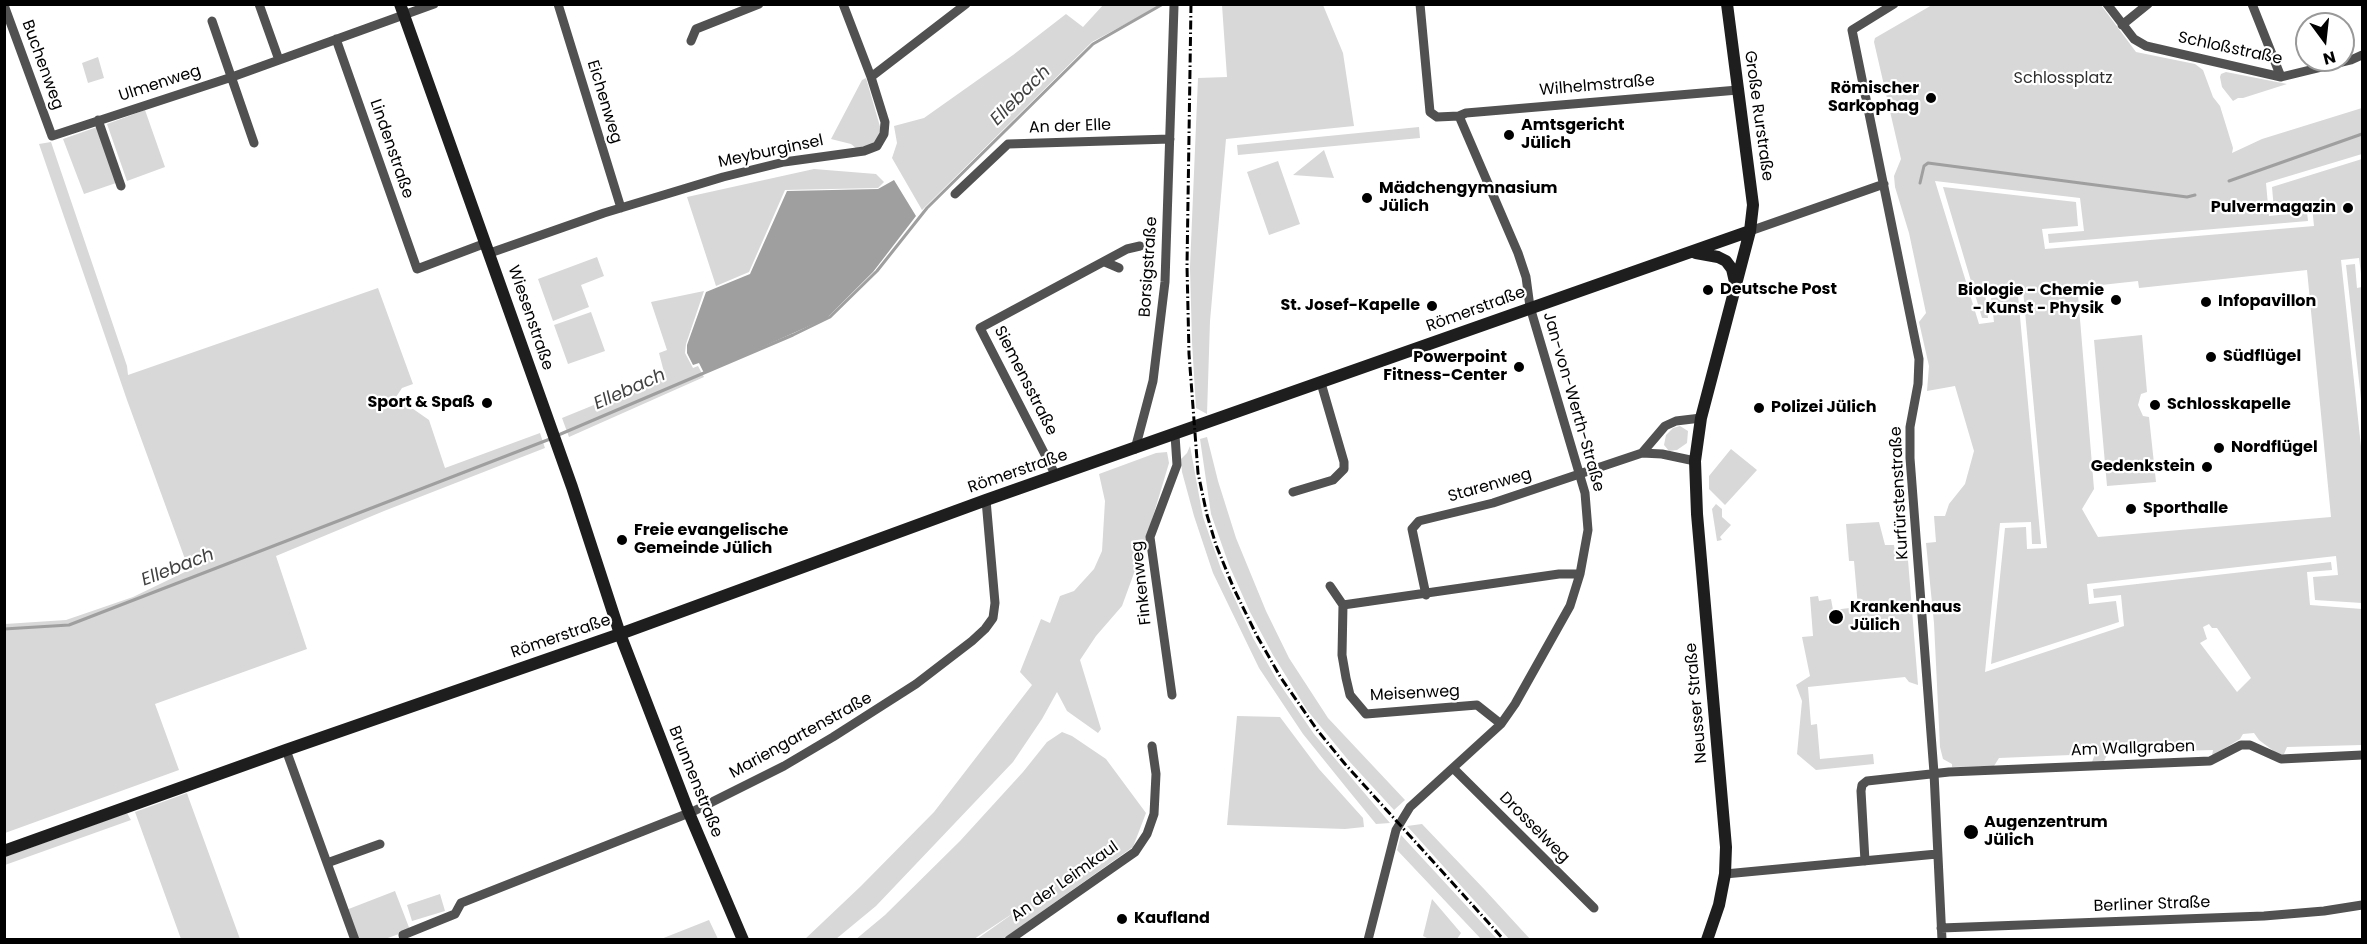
<!DOCTYPE html>
<meta charset="utf-8">
<style>
body{margin:0}
#map{position:relative;width:2367px;height:944px;overflow:hidden;background:#fff;font-family:Poppins,sans-serif}
canvas{display:block}
.frame{position:absolute;inset:0;border:6px solid #000;pointer-events:none}
.north{position:absolute;left:2295px;top:12px;width:60px;height:60px;box-sizing:border-box;background:#fff;border:2px solid #999;border-radius:50%;rotate:165deg;font-size:16px;font-weight:700;line-height:24px;text-align:center;color:#000}
.north::after{content:'';display:block;margin:auto;width:21px;height:27px;background:#000;clip-path:polygon(50% 0,100% 100%,50% 72%,0 100%)}
</style>
<div id="map">
<canvas width="2367" height="944"></canvas>
<div class="frame"></div>
<div class="north">N</div>
</div>
<script>
const ctx = document.querySelector('canvas').getContext('2d');
ctx.lineJoin = 'round';
function fill(path, color) { ctx.fillStyle = color; ctx.fill(path, 'evenodd'); }
const poly = rows => new Path2D(rows.map(r => 'M' + r).join(''));
function strokePath(path, color, width, dash) { ctx.strokeStyle = color; ctx.lineWidth = width; ctx.lineCap = dash ? 'butt' : 'round'; ctx.setLineDash(dash || []); ctx.stroke(path); }
function label(font, color, halo, rows, align = 'center') {
  ctx.font = font + ' Poppins,sans-serif'; ctx.lineWidth = 4.5; ctx.setLineDash([]); ctx.textBaseline = 'middle'; ctx.strokeStyle = halo; ctx.fillStyle = color; for (const [text, x, y, turn = 0] of rows) {
    ctx.save(); ctx.translate(x, y); ctx.rotate((+turn || 0) * Math.PI / 180); ctx.textAlign = isNaN(turn) ? turn : align; if (halo) ctx.strokeText(text, 0, 0); ctx.fillText(text, 0, 0); ctx.restore();
  }
}
fill(poly([
 [1104,4,1161,5,1092,42,922,210,892,158,897,143,894,126,924,118,1013,55,1066,14,1083,27],
 [1222,5,1323,5,1343,53,1354,126,1226,139,1210,321,1207,414,1196,408,1192,342,1190,267,1198,78,1227,77],
 [1932,5,2101,5,2136,52,2195,64,2203,70,2213,97,2220,106,2233,148,2232,153,2262,139,2362,108,2362,154,2266,183,2269,216,2307,212,2308,221,2049,243,2048,234,2084,231,2080,198,1935,181,1979,324,1994,322,1991,298,2018,295,2041,544,2032,544,2031,522,2000,523,1985,672,2124,626,2121,595,2094,598,2093,589,2331,562,2332,570,2307,572,2310,605,2362,609,2362,745,2287,747,2284,754,2279,755,2259,740,2254,733,2243,734,2240,739,2212,756,2213,750,2108,753,2104,761,2092,762,2095,754,1999,758,1994,766,1952,767,1952,764,1943,759,1940,747,1934,623,1926,543,1936,542,1934,516,1945,516,1949,504,1965,484,1974,451,1955,386,1927,391,1929,366,1919,322,1926,313,1909,233,1895,187,1894,176,1901,159,1874,42,1875,38],
 [2209,624,2212,628,2217,628,2251,678,2237,692,2200,643,2207,639,2203,627],
 [98,57,104,78,88,83,82,63],
 [2226,72,2287,84,2243,98,2238,98,2233,101,2222,87,2220,77,2221,74],
 [866,78,881,130,876,144,857,149,851,144,831,139,862,80],
 [145,110,165,167,127,181,107,124],
 [97,127,116,183,84,194,63,139],
 [1419,127,1420,138,1238,155,1237,145],
 [51,142,127,366,128,375,378,288,413,384,402,388,396,397,429,420,445,468,540,433,545,448,384,511,276,556,307,649,155,704,179,770,5,833,5,624,66,620,133,597,189,570,127,400,39,144],
 [1324,150,1334,178,1293,175],
 [2362,159,2362,282,2359,258,2341,260,2362,456,2362,603,2315,600,2313,577,2338,575,2336,556,2087,584,2089,604,2116,601,2119,622,1991,664,2005,528,2026,527,2027,549,2047,548,2023,290,1985,293,1988,318,1982,318,1943,187,2076,202,2078,226,2042,229,2045,249,2314,226,2312,206,2274,210,2272,187],
 [2307,270,2331,517,2098,537,2082,509,2094,489,2078,295,2092,293,2092,286,2138,281,2139,288],
 [1278,161,1300,224,1269,235,1247,172],
 [814,169,876,174,884,182,878,188,785,190,749,272,716,286,687,197],
 [597,257,604,276,581,285,589,307,553,321,538,279],
 [2355,264,2357,288,2362,287,2362,408,2346,265],
 [704,291,686,344,685,353,693,368,698,366,704,377,569,437,562,418,665,376,659,353,667,350,651,302],
 [591,312,605,351,568,364,554,325],
 [2142,335,2147,392,2141,394,2138,405,2143,416,2149,417,2156,482,2107,486,2094,340],
 [1680,426,1688,431,1687,443,1677,450,1669,451,1664,445,1666,435,1673,428],
 [1207,437,1218,481,1236,538,1266,611,1289,658,1328,718,1405,800,1394,810,1349,761,1307,710,1273,655,1250,612,1229,565,1211,514,1200,439],
 [1190,446,1203,517,1221,569,1253,638,1277,680,1314,734,1390,823,1376,824,1349,791,1303,734,1259,668,1213,573,1194,516,1182,472,1181,459,1187,453],
 [1731,449,1757,470,1725,505,1709,489,1709,476],
 [1167,452,1169,463,1145,543,1122,606,1096,636,1080,660,1101,729,1098,733,1067,711,1057,692,1042,719,1013,762,876,906,836,939,804,940,861,886,934,812,1032,685,1020,672,1041,619,1050,623,1060,596,1074,591,1094,569,1102,551,1105,501,1099,474,1156,453],
 [1716,504,1722,509,1722,517,1731,525,1720,537,1722,540,1717,541,1712,509],
 [1879,522,1885,545,1894,545,1896,561,1908,560,1918,685,1909,682,1905,677,1808,687,1811,725,1817,724,1820,759,1873,754,1874,764,1816,770,1797,754,1802,701,1796,685,1810,676,1802,637,1813,636,1810,597,1818,596,1819,601,1831,599,1833,610,1858,607,1854,561,1849,561,1846,524],
 [1237,716,1280,717,1319,769,1363,818,1364,827,1345,829,1227,825],
 [1062,732,1072,736,1106,759,1146,813,1133,847,1003,939,977,939,1018,910,974,939,855,940,885,915,960,841,1023,772,1047,742],
 [187,793,189,799,240,939,181,939,135,812],
 [127,813,131,820,5,865,5,857],
 [1422,824,1485,890,1530,939,1509,939,1407,826],
 [1401,835,1497,939,1481,939,1397,850],
 [395,891,410,930,385,939,358,939,346,910],
 [440,894,445,911,412,921,407,905],
 [1432,899,1461,933,1457,939,1429,939,1423,936],
 [709,920,718,939,661,939]
]), '#d8d8d8');
fill(poly([
 [894,180,916,216,873,272,827,318,704,373,699,363,693,365,687,353,687,345,706,292,750,274,787,191,878,189]
]), '#9f9f9f');
strokePath(poly([
 [2229,181,2362,134],
 [1920,183,1924,166,1928,163,2187,197,2195,195],
 [556,436,793,335,830,317,877,271,927,208,1093,44,1163,4],
 [4,629,69,625,550,439]
]), '#9f9f9f', 3);
strokePath(poly([
 [259,4,279,60],
 [558,4,621,208],
 [843,4,871,77],
 [1894,4,1852,30,1919,359,1918,384,1910,427,1910,458,1934,773,1942,940],
 [2107,4,2134,39,2146,46,2281,77,2351,60,2362,55],
 [2252,4,2281,77],
 [4,5,52,136,232,77,434,4],
 [212,21,254,143],
 [2122,25,2148,4],
 [336,39,417,269,486,243],
 [691,41,696,29,759,4],
 [1459,116,1466,113,1738,90],
 [98,120,121,186],
 [955,194,1008,144,1170,139],
 [1750,231,1884,184],
 [490,253,604,213,723,177,784,162,864,151,877,146,884,134,885,122,871,77,966,4],
 [1105,262,1119,268],
 [1135,449,1153,381,1165,282,1174,6],
 [1642,453,1665,426,1676,421,1701,418],
 [1056,476,980,328,1127,249,1140,246],
 [1293,492,1333,480,1344,469,1344,462,1321,383],
 [1330,586,1343,605,1559,574,1580,574],
 [1426,595,1412,529,1419,521,1493,503,1642,453,1662,454,1695,461],
 [1343,605,1342,655,1346,678,1350,695,1366,714,1477,705,1501,724],
 [1172,695,1150,537,1177,465,1175,435],
 [286,750,355,940],
 [1453,768,1594,908],
 [1865,861,1861,791,1862,785,1867,781,1949,772,2210,761,2241,745,2250,745,2281,759,2362,755],
 [327,863,380,844],
 [1725,874,1937,854],
 [1941,928,2264,916,2324,911,2362,905],
 [404,940,403,935,455,914,461,903,694,811,784,766,833,737,916,684,972,641,985,629,993,618,995,603,986,500],
 [1009,940,1135,852,1147,834,1154,814,1156,774,1152,746],
 [1368,940,1396,830,1410,807,1501,724,1515,704,1570,606,1580,574,1588,530,1585,493,1530,307,1526,277,1518,253,1459,116,1437,117,1430,112,1420,4]
]), '#515151', 9);
strokePath(poly([
 [400,4,572,487,620,634,689,813,743,940],
 [1696,253,1718,257,1726,261,1732,269,1735,282],
 [4,851,286,750,620,634,986,500,1750,231],
 [1707,940,1719,905,1725,874,1726,847,1697,514,1695,461,1701,418,1750,231,1753,205,1727,4]
]), '#1e1e1e', 12);
strokePath(poly([
 [1191,4,1187,266,1189,354,1198,473,1207,515,1216,545,1234,589,1257,636,1281,678,1318,731,1345,764,1504,940]
]), '#000', 3, [9, 3, 1.5, 3]);
for (const [x, y, r, color] of [
 [1931,98,6,"#000"],
 [1509,135,6,"#000"],
 [1367,198,6,"#000"],
 [2348,208,6,"#000"],
 [1708,290,6,"#000"],
 [2116,300,6,"#000"],
 [2206,302,6,"#000"],
 [1432,306,6,"#000"],
 [2211,357,6,"#000"],
 [1519,367,6,"#000"],
 [487,403,6,"#000"],
 [2155,405,6,"#000"],
 [1759,408,6,"#000"],
 [2219,448,6,"#000"],
 [2207,467,6,"#000"],
 [2131,509,6,"#000"],
 [622,540,6,"#000"],
 [1836,617,8,"#000"],
 [1971,832,8,"#000"],
 [1122,919,6,"#000"]
]) { const dot = new Path2D(); dot.arc(x, y, r, 0, 2 * Math.PI); ctx.fillStyle = color; ctx.fill(dot); strokePath(dot, '#fff', 2); }
label('16px', '#000', '#fff', [
 ["Schloßstraße",2230,49,12],
 ["Buchenweg",42,65,70],
 ["Ulmenweg",160,84,-18],
 ["Wilhelmstraße",1597,86,-5],
 ["Eichenweg",604,102,73],
 ["Große Rurstraße",1758,116,82],
 ["An der Elle",1070,127,-2],
 ["Lindenstraße",391,149,71],
 ["Meyburginsel",771,152,-12],
 ["Borsigstraße",1149,267,-86],
 ["Römerstraße",1476,310,-20],
 ["Wiesenstraße",530,318,71],
 ["Siemensstraße",1025,381,63],
 ["Jan-von-Werth-Straße",1573,402,74],
 ["Römerstraße",1018,472,-19],
 ["Starenweg",1490,486,-16],
 ["Kurfürstenstraße",1900,493,-93],
 ["Finkenweg",1142,583,-96],
 ["Römerstraße",561,637,-19],
 ["Meisenweg",1415,694,-3],
 ["Neusser Straße",1697,703,-95],
 ["Mariengartenstraße",801,736,-29],
 ["Am Wallgraben",2133,749,-2],
 ["Brunnenstraße",695,782,68],
 ["Drosselweg",1534,828,45],
 ["An der Leimkaul",1065,882,-35],
 ["Berliner Straße",2152,905,-2]
]);
label('16px', '#2f2f2f', '#fff', [
 ["Schlossplatz",2063,79]
]);
label('bold 16px', '#000', '#fff', [
 ["Römischer",1919,89,"right"],
 ["Sarkophag",1919,107,"right"],
 ["Amtsgericht",1521,126],
 ["Jülich",1521,144],
 ["Mädchengymnasium",1379,189],
 ["Jülich",1379,207],
 ["Pulvermagazin",2336,208,"right"],
 ["Deutsche Post",1720,290],
 ["Biologie - Chemie",2104,291,"right"],
 ["- Kunst - Physik",2104,309,"right"],
 ["Infopavillon",2218,302],
 ["St. Josef-Kapelle",1420,306,"right"],
 ["Südflügel",2223,357],
 ["Powerpoint",1507,358,"right"],
 ["Fitness-Center",1507,376,"right"],
 ["Sport & Spaß",475,403,"right"],
 ["Schlosskapelle",2167,405],
 ["Polizei Jülich",1771,408],
 ["Nordflügel",2231,448],
 ["Gedenkstein",2195,467,"right"],
 ["Sporthalle",2143,509],
 ["Freie evangelische",634,531],
 ["Gemeinde Jülich",634,549],
 ["Krankenhaus",1850,608],
 ["Jülich",1850,626],
 ["Augenzentrum",1984,823],
 ["Jülich",1984,841],
 ["Kaufland",1134,919]
], 'left');
label('italic 18px', '#404040', '#fff', [
 ["Ellebach",1021,96,-45],
 ["Ellebach",630,390,-24],
 ["Ellebach",178,568,-21]
]);
</script>
